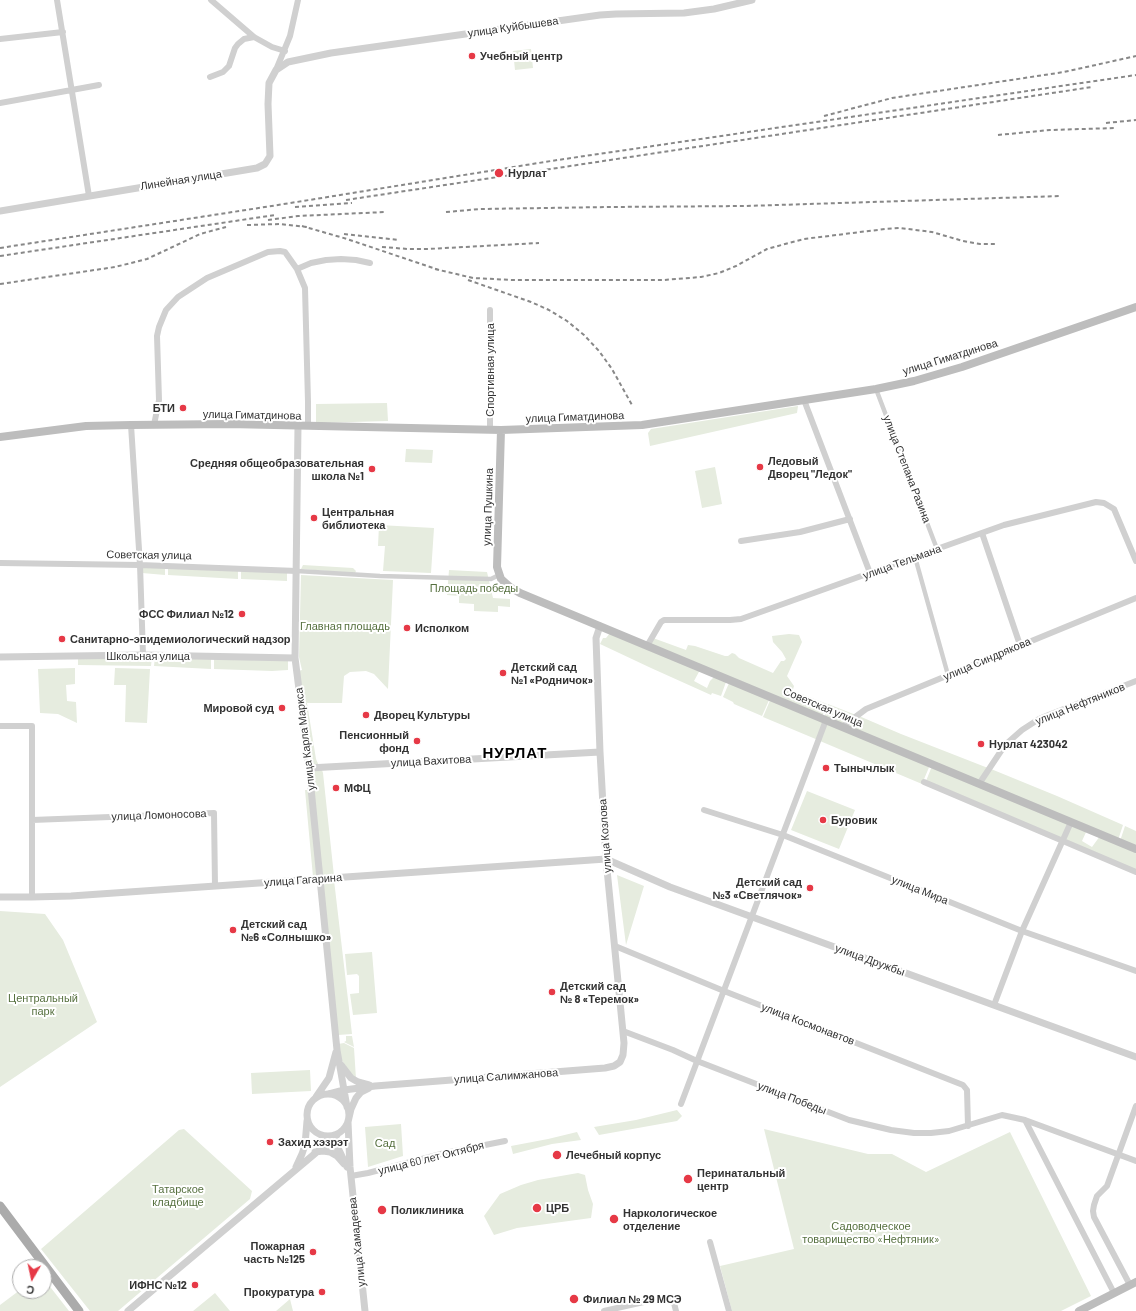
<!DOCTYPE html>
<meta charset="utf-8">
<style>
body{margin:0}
#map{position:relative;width:1136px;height:1311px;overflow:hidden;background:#fff;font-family:Barlow,sans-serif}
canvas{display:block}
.north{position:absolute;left:12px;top:1259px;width:40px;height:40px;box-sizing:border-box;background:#fff;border:1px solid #adadad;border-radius:50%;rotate:189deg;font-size:11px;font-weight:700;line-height:16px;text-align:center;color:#333}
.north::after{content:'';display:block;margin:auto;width:14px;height:18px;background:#e63946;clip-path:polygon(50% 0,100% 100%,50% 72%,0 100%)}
</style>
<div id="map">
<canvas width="1136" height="1311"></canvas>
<div class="north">С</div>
</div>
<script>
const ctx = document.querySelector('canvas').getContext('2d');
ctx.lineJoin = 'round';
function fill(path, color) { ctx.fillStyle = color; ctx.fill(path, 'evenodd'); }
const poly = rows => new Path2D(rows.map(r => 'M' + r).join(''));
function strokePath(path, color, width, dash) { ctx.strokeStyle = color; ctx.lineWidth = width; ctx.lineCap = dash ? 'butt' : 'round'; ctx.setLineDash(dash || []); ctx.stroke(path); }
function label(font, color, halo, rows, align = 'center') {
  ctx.font = font + ' Barlow,sans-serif'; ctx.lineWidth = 4; ctx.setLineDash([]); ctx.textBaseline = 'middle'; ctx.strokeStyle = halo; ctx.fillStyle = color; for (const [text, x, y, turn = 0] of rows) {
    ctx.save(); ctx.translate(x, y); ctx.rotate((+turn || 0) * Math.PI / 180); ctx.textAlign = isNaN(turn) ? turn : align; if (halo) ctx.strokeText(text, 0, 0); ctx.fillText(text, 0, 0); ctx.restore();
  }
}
fill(poly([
 [531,49,533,68,515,70,513,51],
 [387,403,388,421,316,423,316,404],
 [798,406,797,413,650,446,648,433,651,429],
 [406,449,433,450,432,463,405,462],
 [715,467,722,504,702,508,695,471],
 [379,525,434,528,431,573,383,571,385,546,378,546],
 [303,565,353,568,356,571,355,573,301,569],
 [142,567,165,568,165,575,142,573],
 [168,567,238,571,238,579,168,575],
 [241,570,287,572,287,581,241,579],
 [449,570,487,572,493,598,510,599,510,607,498,606,498,612,474,611,474,604,459,603,459,596,447,595],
 [301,575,393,580,388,689,374,674,366,671,350,672,344,676,342,703,307,703,316,759,319,766,310,767,298,671,302,670,299,657],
 [610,633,700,670,694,681,707,688,710,681,714,677,726,682,721,696,712,693,711,695,651,668,600,644,603,638,606,638],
 [789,634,799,635,802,642,787,676,794,686,792,693,789,695,793,694,794,691,827,704,822,717,648,645,653,638,686,650,688,645,695,646,725,656,728,656,732,653,735,654,739,658,773,673,781,661,784,661,786,659,782,652,773,642,772,636],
 [152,657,151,666,78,665,78,658],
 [155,657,211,658,211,669,154,666],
 [214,659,288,660,288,670,272,671,214,669],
 [75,668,75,684,66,685,67,701,76,702,77,723,58,714,40,713,38,669],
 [115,668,150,669,147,723,125,722,126,685,114,685],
 [729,683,770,698,762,716,734,704,733,702,723,697],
 [771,698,825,721,818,740,763,717],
 [828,704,856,715,842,726,824,718],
 [859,716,901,734,988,768,978,782,844,726],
 [827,722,930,765,922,784,820,741],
 [932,766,1069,823,1062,839,926,781],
 [991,769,1057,796,1123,825,1118,840,981,782],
 [310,770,322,770,323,773,334,876,321,877],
 [305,790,310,790,318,877,313,877],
 [807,791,855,810,839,849,791,830],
 [1072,824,1087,830,1082,841,1092,847,1100,836,1136,850,1136,871,1064,840],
 [1125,826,1136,831,1136,847,1120,841],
 [617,875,644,886,626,945],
 [334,880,352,1034,338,1035,322,881],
 [0,911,45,914,63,940,97,1022,0,1087],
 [372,952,377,1013,353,1015,350,994,359,993,359,976,357,974,347,975,345,954],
 [346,1036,352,1036,354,1047,344,1042,346,1041],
 [344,1043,354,1048,356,1079,353,1076,340,1058,338,1044],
 [310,1070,311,1091,252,1094,251,1073],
 [677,1110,682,1116,677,1121,599,1135,594,1127,636,1120],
 [401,1124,403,1156,368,1167,365,1127],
 [184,1129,252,1191,250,1199,118,1311,90,1311,41,1249,179,1130],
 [764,1129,868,1154,892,1154,926,1172,1010,1132,1091,1296,1061,1311,732,1311,720,1266,794,1249],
 [577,1132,581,1140,552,1144,513,1154,511,1146,548,1139],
 [578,1173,585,1175,588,1190,593,1204,591,1218,517,1228,494,1235,484,1216,500,1194,521,1185,538,1180],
 [44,1279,69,1311,0,1311,0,1305,20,1290,44,1291],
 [215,1293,230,1311,193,1311],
 [290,1299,293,1311,276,1311]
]), '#e6ecdf');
strokePath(poly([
 [876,389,937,549],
 [915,557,948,675],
 [297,571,380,576,491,579,499,575]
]), '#d0d0d0', 4.5);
strokePath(poly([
 [57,0,89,196],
 [211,0,254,37,272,47,285,51],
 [0,39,63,32],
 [276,70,290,36,298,0],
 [210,77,223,72,229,66,235,48,238,44,244,39,254,37],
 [0,103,99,85],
 [297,269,311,263,326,260,341,259,356,260,370,263],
 [490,310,490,430],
 [804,400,870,573],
 [131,425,140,565,143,655],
 [154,425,159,400,157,336,159,327,166,310,178,297,207,278,268,252,280,251,285,252,297,269,305,288,308,402,308,426],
 [982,533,1020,645],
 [741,541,800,532,850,519],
 [0,563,140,565,297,571],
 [647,646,661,622,664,620,730,620,741,619,1004,525,1096,502,1104,503,1114,509,1136,561],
 [0,726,32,726,32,897],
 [842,727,866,709,1136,598],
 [924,782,1136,872],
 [979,784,1005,745,1022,730,1039,719,1051,714,1136,681],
 [704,810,783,835,1022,931,1136,971],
 [32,820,214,813,215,886],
 [615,946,724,991,963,1085,967,1090,968,1126],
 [994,1005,1022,931,1071,822],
 [623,1031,673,1050,697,1061,849,1120,891,1130,914,1133,931,1133,949,1131,1002,1115,1025,1120,1114,1293],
 [681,1104,826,720],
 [1025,1120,1136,1161],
 [351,1176,368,1173,445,1153,505,1141],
 [710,1242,729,1311],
 [1130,1285,1094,1217,1093,1211,1094,1205,1097,1196,1107,1186,1136,1106],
 [604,1311,666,1297,671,1299,674,1303,676,1311]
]), '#d0d0d0', 6);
strokePath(poly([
 [0,211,257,168,265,164,270,156,268,104,269,83,276,70,288,62,331,53,600,15,616,14,684,13,714,9,752,0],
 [298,426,295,658,309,768,337,1050,347,1107],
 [0,657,143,655,295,658],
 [309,768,600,752],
 [606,859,670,887,1136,1057],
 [0,897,32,897,71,896,606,859],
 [341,1065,351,1078,358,1082,369,1085],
 '307 1115a21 21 0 1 1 42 0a21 21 0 1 1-42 0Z',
 [329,1094,344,1090,375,1086,605,1068,614,1066,620,1062,623,1055,624,1043,606,859,600,752,596,638,600,626],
 [316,1097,329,1078,336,1052],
 [327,1139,339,1150,347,1167],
 [315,1152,323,1151,330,1152,337,1156,344,1164],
 [296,1167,302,1154,305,1145,307,1121],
 [128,1311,337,1135],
 [365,1311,350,1167,348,1122,351,1109,356,1098,361,1092,369,1088]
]), '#d0d0d0', 7);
strokePath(poly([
 [501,430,497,567,501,579,510,587,520,593,1136,849],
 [0,437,86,426,131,425,229,424,501,430,642,425,876,389,914,381,962,367,1136,307],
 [1079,1311,1136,1282]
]), '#bdbdbd', 8);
strokePath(poly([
 [0,1206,79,1311]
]), '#ababab', 9);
strokePath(poly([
 [824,116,892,98,1064,72,1136,56],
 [1106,123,1136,120],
 [998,135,1050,130,1115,128],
 [346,200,1092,87],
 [295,207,352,203],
 [446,212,480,209,610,207,746,206,1061,196],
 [268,220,298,216,385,212],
 [247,225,280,224,307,227],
 [302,226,347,239,439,270],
 [344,234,399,240],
 [382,247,408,249,428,249,539,243],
 [0,248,278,205,551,161,1136,75],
 [0,256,275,215],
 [435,269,473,278,512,280,664,280,701,277,719,273,736,266,767,249,785,244,804,239,885,229,900,228,932,232,963,241,980,244,996,244],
 [468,280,531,302,549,310,567,321,584,335,599,351,612,369,632,405],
 [0,284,115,267,147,259,200,234,226,227]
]), '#888', 2, [4, 3]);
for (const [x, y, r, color] of [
 [472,56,4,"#e63946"],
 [499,173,5,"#e63946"],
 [183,408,4,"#e63946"],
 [760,467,4,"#e63946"],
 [372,469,4,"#e63946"],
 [314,518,4,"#e63946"],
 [242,614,4,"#e63946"],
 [407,628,4,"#e63946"],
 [62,639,4,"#e63946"],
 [503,673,4,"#e63946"],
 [282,708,4,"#e63946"],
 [366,715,4,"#e63946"],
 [417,741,4,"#e63946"],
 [981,744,4,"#e63946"],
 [826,768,4,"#e63946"],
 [336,788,4,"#e63946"],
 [823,820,4,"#e63946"],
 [810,888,4,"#e63946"],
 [233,930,4,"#e63946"],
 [552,992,4,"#e63946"],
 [270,1142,4,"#e63946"],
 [557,1155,5,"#e63946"],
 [688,1179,5,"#e63946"],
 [537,1208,5,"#e63946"],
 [382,1210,5,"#e63946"],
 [614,1219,5,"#e63946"],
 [313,1252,4,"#e63946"],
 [195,1285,4,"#e63946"],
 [322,1292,4,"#e63946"],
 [574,1299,5,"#e63946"]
]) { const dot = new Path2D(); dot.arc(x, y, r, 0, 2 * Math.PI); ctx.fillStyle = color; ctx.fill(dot); strokePath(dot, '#fff', 1.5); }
label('11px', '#333', '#fff', [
 ["улица Куйбышева",513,27,-8],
 ["Линейная улица",181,180,-9],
 ["улица Гиматдинова",950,357,-17],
 ["Спортивная улица",490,370,-90],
 ["улица Гиматдинова",252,415,1],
 ["улица Гиматдинова",575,417,-2],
 ["улица Степана Разина",907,469,69],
 ["улица Пушкина",488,507,-88],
 ["Советская улица",149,555,1],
 ["улица Тельмана",902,562,-20],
 ["Школьная улица",148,656],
 ["улица Синдрякова",987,659,-23],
 ["улица Нефтяников",1080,704,-22],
 ["Советская улица",823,707,23],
 ["улица Карла Маркса",305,739,-97],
 ["улица Вахитова",431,761,-3],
 ["улица Ломоносова",159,815,-2],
 ["улица Козлова",605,836,-94],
 ["улица Гагарина",303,880,-4],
 ["улица Мира",920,890,22],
 ["улица Дружбы",870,960,20],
 ["улица Космонавтов",808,1024,21],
 ["улица Салимжанова",506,1076,-4],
 ["улица Победы",792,1098,21],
 ["улица 60 лет Октября",431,1158,-14],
 ["улица Хамадеева",357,1242,-96]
]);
label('bold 11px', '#333', '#fff', [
 ["Учебный центр",480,56],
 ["Нурлат",508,173],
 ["БТИ",175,408,"right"],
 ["Ледовый",768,461],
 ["Дворец \"Ледок\"",768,474],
 ["Средняя общеобразовательная",364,463,"right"],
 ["школа №1",364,476,"right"],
 ["Центральная",322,512],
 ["библиотека",322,525],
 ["ФСС Филиал №12",234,614,"right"],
 ["Исполком",415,628],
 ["Санитарно-эпидемиологический надзор",70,639],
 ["Детский сад",511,667],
 ["№1 «Родничок»",511,680],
 ["Мировой суд",274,708,"right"],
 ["Дворец Культуры",374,715],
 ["Пенсионный",409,735,"right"],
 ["фонд",409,748,"right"],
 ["Нурлат 423042",989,744],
 ["Тынычлык",834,768],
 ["МФЦ",344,788],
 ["Буровик",831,820],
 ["Детский сад",802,882,"right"],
 ["№3 «Светлячок»",802,895,"right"],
 ["Детский сад",241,924],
 ["№6 «Солнышко»",241,937],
 ["Детский сад",560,986],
 ["№ 8 «Теремок»",560,999],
 ["Захид хэзрэт",278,1142],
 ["Лечебный корпус",566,1155],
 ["Перинатальный",697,1173],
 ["центр",697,1186],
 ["ЦРБ",546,1208],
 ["Поликлиника",391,1210],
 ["Наркологическое",623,1213],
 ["отделение",623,1226],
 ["Пожарная",305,1246,"right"],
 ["часть №125",305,1259,"right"],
 ["ИФНС №12",187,1285,"right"],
 ["Прокуратура",314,1292,"right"],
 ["Филиал № 29 МСЭ",583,1299]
], 'left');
label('11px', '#56703f', '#fff', [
 ["Площадь победы",474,588],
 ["Главная площадь",345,626],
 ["Центральный",43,998],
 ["парк",43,1011],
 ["Сад",385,1143],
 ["Татарское",178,1189],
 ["кладбище",178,1202],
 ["Садоводческое",871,1226],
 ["товарищество «Нефтяник»",871,1239]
]);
ctx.letterSpacing = '1px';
label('bold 15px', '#000', '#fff', [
 ["НУРЛАТ",515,753]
]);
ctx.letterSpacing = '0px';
</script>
